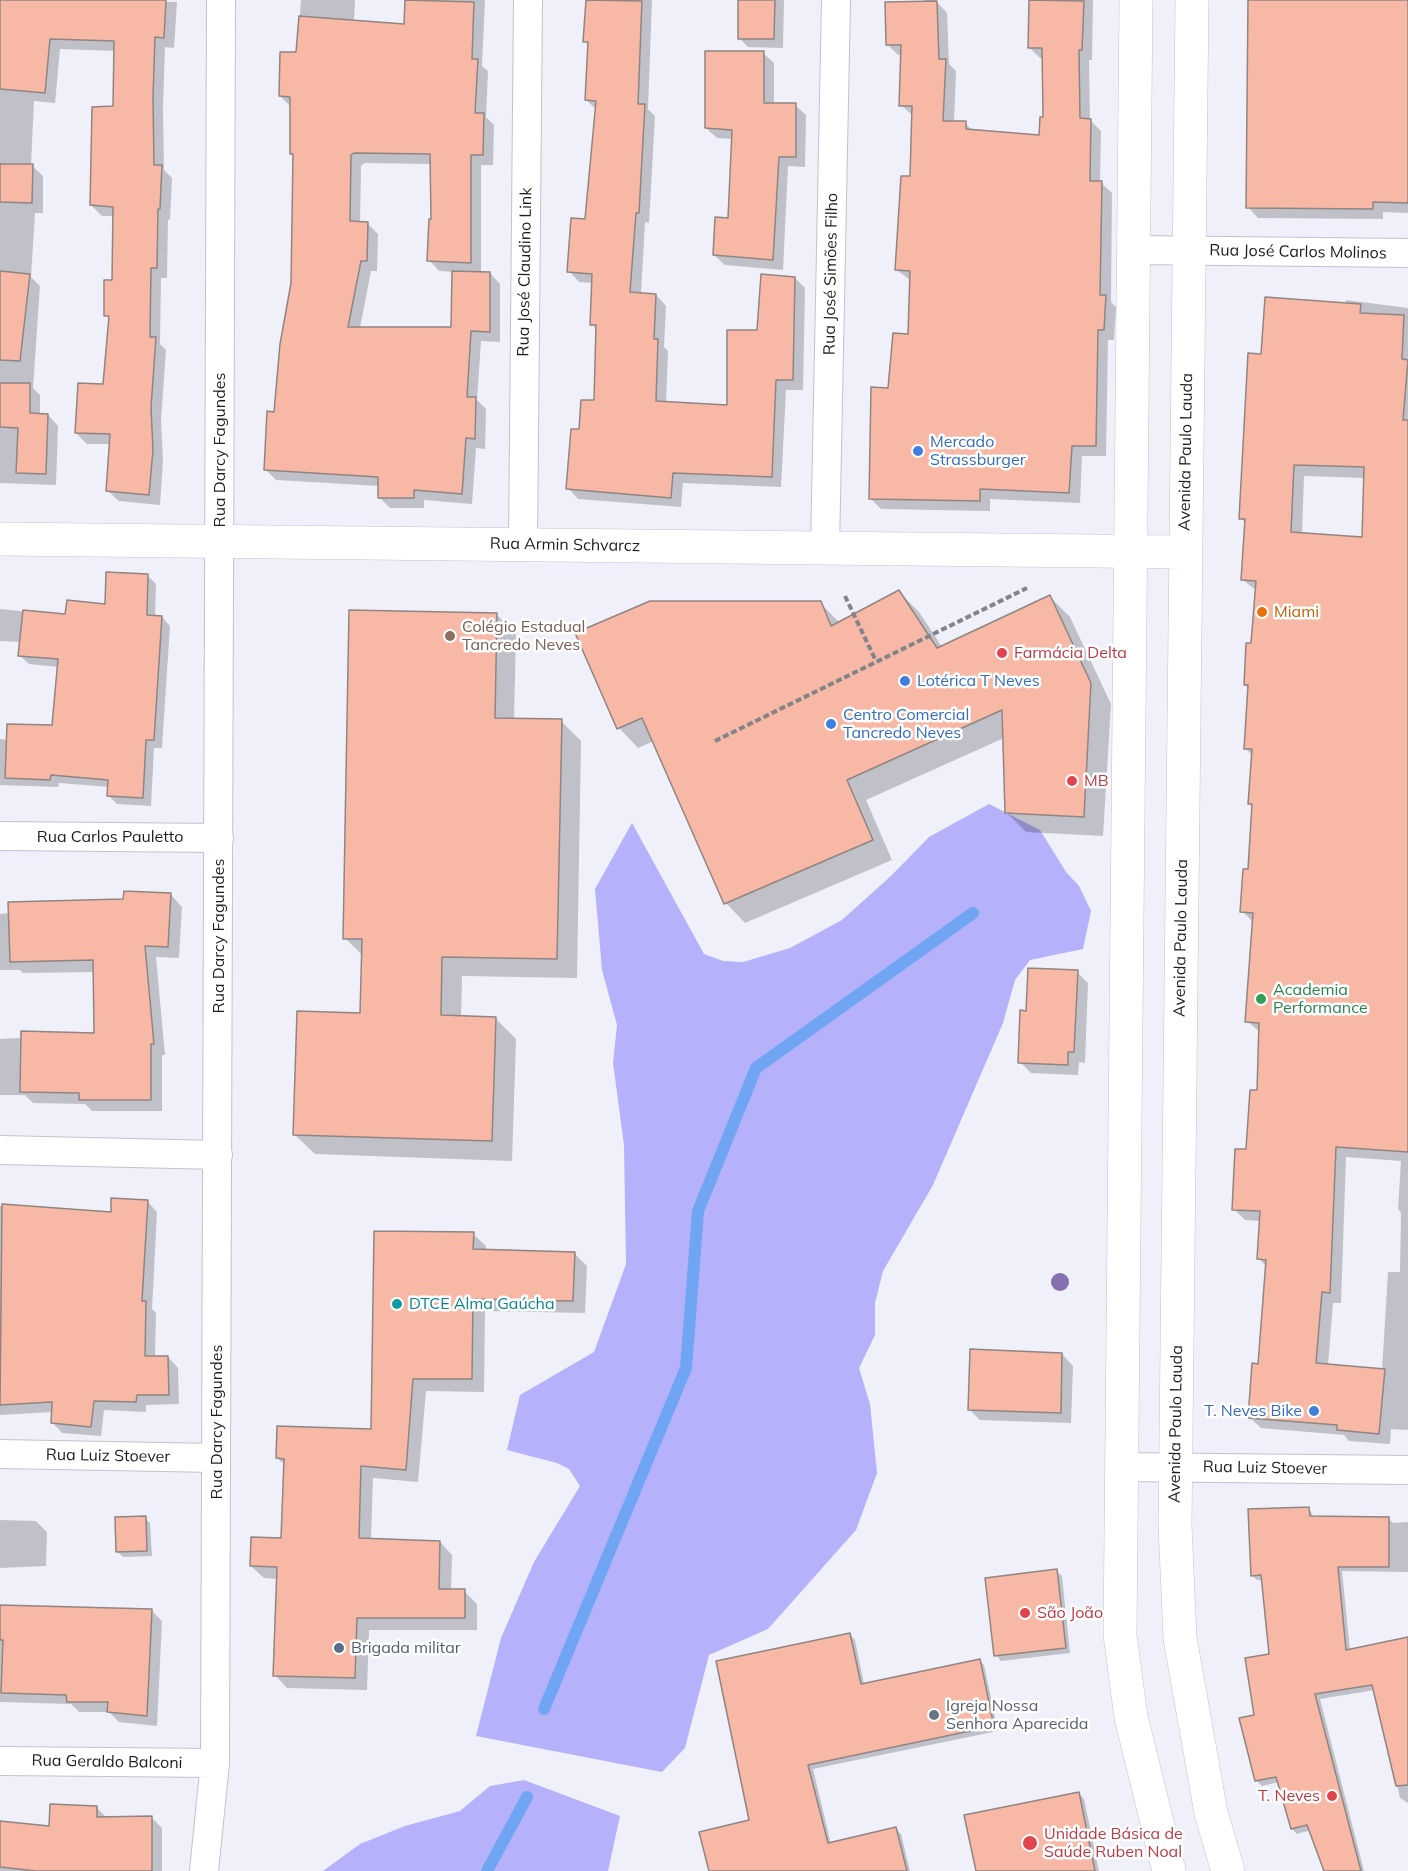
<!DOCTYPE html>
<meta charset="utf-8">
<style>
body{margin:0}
canvas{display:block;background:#f0f0fa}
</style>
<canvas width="1408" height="1871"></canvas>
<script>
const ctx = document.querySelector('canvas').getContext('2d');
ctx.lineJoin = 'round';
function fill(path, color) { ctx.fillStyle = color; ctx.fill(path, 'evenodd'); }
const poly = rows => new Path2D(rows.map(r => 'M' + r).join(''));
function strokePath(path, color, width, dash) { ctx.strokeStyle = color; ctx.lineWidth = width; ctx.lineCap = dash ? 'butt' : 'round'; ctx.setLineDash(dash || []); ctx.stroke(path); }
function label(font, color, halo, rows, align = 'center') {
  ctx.font = font + ' Mulish,sans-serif'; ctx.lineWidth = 5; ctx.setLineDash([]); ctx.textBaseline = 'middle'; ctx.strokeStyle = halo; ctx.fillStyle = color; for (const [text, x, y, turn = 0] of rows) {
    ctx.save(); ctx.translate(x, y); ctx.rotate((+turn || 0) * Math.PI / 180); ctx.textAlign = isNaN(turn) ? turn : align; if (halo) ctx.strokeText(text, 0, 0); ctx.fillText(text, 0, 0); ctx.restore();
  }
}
fill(poly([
 [989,804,1040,830,1066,872,1079,886,1091,911,1083,949,1030,960,1015,980,1003,1023,933,1185,883,1271,875,1303,875,1335,859,1368,870,1404,877,1473,856,1530,768,1629,709,1655,685,1748,662,1772,476,1736,501,1638,534,1562,580,1486,569,1469,557,1463,507,1450,520,1395,594,1352,626,1264,624,1145,613,1063,617,1025,602,970,595,889,632,823,704,954,723,961,743,962,790,948,842,920,892,875,929,837],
 [524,1780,620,1816,608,1871,323,1871,360,1844,405,1826,460,1811,490,1786]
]), '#b6b1fb');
fill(poly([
 [0,0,177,2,174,48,165,47,163,108,164,170,172,178,170,220,168,219,167,278,161,278,160,344,166,350,161,420,163,461,160,505,119,501,108,491,111,444,87,444,76,433,104,385,110,319,106,315,114,282,115,216,102,216,91,205,115,108,115,51,60,49,55,103,34,101,31,165,43,176,43,213,35,213,31,277,40,286,33,388,40,395,40,415,48,415,58,426,56,485,0,483,0,487],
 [301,0,355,0,354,21,406,25,413,0,485,0,482,66,488,71,486,117,494,125,493,165,481,165,481,273,490,273,500,284,500,342,481,341,477,400,486,409,485,449,476,448,472,504,424,500,424,508,390,508,379,497,380,486,276,480,266,470,276,413,292,283,295,157,291,154,291,107,280,96,297,53],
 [365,163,432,164,433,221,429,260,439,271,454,272,452,328,360,328,371,271,377,271,378,234,367,223,360,223,361,166],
 [588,0,652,0,648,109,655,116,649,223,645,222,641,294,656,295,666,306,664,347,668,351,666,403,729,406,759,332,795,278,805,288,803,390,786,390,781,487,683,483,681,507,578,499,568,488,581,431,596,402,597,330,592,324,594,283,579,282,569,271,587,220,597,110,586,100,590,46,585,41],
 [739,0,784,0,783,48,748,47,739,38],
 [924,0,968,0,935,0,947,13,949,64,956,71,954,122,965,123,974,132,1041,137,1045,119,1044,58,1040,58,1029,47,1031,0,1093,0,1092,60,1089,60,1090,120,1101,131,1100,182,1112,193,1111,302,1116,307,1114,340,1108,340,1106,456,1082,456,1080,503,990,499,990,511,881,509,870,498,890,389,909,336,911,281,897,270,912,178,913,116,901,105,902,55,898,55,887,44,926,3],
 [1251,0,1408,0,1408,213,1383,212,1383,219,1258,218,1248,207],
 [763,53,774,63,774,105,795,105,806,115,805,167,788,166,783,270,725,265,714,255,729,220,733,139,717,138,706,128],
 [1346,300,1408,308,1408,1430,1391,1429,1390,1444,1349,1441,1344,1435,1261,1428,1249,1417,1259,1365,1267,1267,1259,1259,1261,1221,1245,1220,1234,1209,1258,1092,1260,1032,1247,1021,1254,923,1242,911,1249,871,1254,808,1249,804,1253,756,1245,748,1249,689,1245,685,1257,591,1243,580,1246,524,1241,518,1262,355,1346,304],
 [1304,476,1365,478,1364,539,1302,534],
 [1346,1157,1401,1161,1398,1209,1401,1213,1400,1272,1388,1272,1382,1370,1328,1365,1333,1303,1341,1303],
 [148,576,156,584,155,617,162,617,170,626,162,748,154,748,151,806,117,804,109,796,109,787,59,783,58,787,0,785,0,739,8,740,53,727,59,667,29,664,20,656,21,642,0,641,0,609,67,616,106,606],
 [899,592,919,612,942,647,1050,597,1070,617,1111,704,1103,836,1026,832,1006,812,1004,738,866,800,892,860,745,923,726,903,654,741,638,748,619,728,820,603,840,623],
 [496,614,516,634,514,720,561,721,581,741,577,978,462,976,461,1017,495,1018,516,1039,512,1161,315,1154,294,1134,362,1014,363,956,345,938],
 [171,895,182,907,179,958,156,957,165,1055,162,1055,162,1111,92,1111,85,1104,33,1103,25,1095,0,1095,0,1039,95,1034,95,972,23,973,20,970,0,970,0,914],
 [1077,972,1088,983,1085,1063,1079,1062,1078,1075,1031,1073,1020,1062,1027,1012],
 [147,1201,157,1212,152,1309,156,1313,155,1358,168,1357,178,1368,179,1404,146,1405,146,1412,104,1410,101,1436,62,1433,52,1422,53,1412,0,1415,0,1206,112,1214],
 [473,1234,486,1246,486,1251,574,1253,587,1266,585,1313,485,1311,484,1392,426,1391,418,1482,373,1478,371,1540,440,1542,452,1555,451,1591,464,1591,477,1604,477,1630,369,1630,367,1690,287,1688,275,1675,278,1579,264,1578,251,1566,282,1539,286,1466,277,1458,373,1431],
 [1062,1354,1073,1366,1071,1423,980,1420,969,1409],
 [1309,1509,1314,1517,1388,1518,1393,1523,1408,1522,1408,1572,1342,1571,1350,1651,1408,1639,1408,1803,1400,1798,1375,1690,1320,1699,1364,1871,1326,1871,1311,1830,1297,1834,1292,1829,1279,1782,1262,1786,1257,1781,1241,1720,1256,1716,1270,1656,1263,1580,1257,1580,1252,1575],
 [145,1518,150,1523,152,1556,123,1557,118,1552],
 [0,1520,36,1521,47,1532,46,1566,0,1568],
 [1056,1571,1062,1576,1070,1653,1001,1661,996,1655],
 [0,1606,151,1610,162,1621,157,1726,119,1722,109,1712,79,1712,71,1704,0,1702],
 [850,1635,855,1640,864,1684,979,1660,984,1665,998,1731,813,1769,831,1844,896,1829,901,1834,910,1871,710,1871,751,1821],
 [1079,1794,1084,1799,1099,1871,977,1871],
 [97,1808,107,1818,151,1817,162,1828,162,1871,0,1871,0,1822,50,1828]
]), '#0003');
strokePath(poly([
 [544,1709,686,1368,698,1211,756,1068,973,913],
 [487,1871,527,1797]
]), '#70a5f4', 12);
const building = poly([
 [0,0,166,0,164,38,155,37,153,97,154,165,162,165,160,209,158,209,157,268,151,268,150,337,156,337,151,408,153,450,149,495,106,491,110,434,75,433,78,383,103,384,109,316,104,316,104,280,112,280,113,207,90,205,92,107,113,106,114,41,50,39,45,93,0,89,0,0],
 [405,0,474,2,472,59,478,59,475,113,484,113,483,155,471,155,471,263,427,261,429,219,431,219,430,154,354,153,351,155,350,221,368,222,367,261,361,261,348,327,451,327,452,271,490,272,490,332,471,331,467,397,476,397,475,439,466,438,462,494,414,490,414,498,378,498,378,477,264,470,267,411,274,412,280,344,291,283,293,154,290,154,290,97,279,96,280,52,296,52,299,16,404,24,405,0],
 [586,0,642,1,638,104,645,104,639,213,636,213,630,292,656,294,654,339,658,339,656,401,727,405,727,330,757,330,761,274,795,277,793,380,776,380,772,477,673,473,671,498,566,489,571,429,579,429,581,400,594,400,596,325,590,325,592,274,567,272,571,218,585,219,596,101,585,100,588,42,583,42,586,0],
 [738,0,775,0,774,39,738,39,738,0],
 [1029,0,1084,1,1082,50,1079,50,1080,118,1091,119,1090,181,1102,181,1100,295,1106,295,1104,330,1098,330,1096,446,1072,446,1069,493,980,489,980,501,869,499,871,387,888,388,893,333,908,334,910,271,895,270,901,176,910,176,912,106,899,106,901,45,886,45,885,2,937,1,939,59,946,59,943,121,966,121,966,129,1039,135,1040,117,1043,117,1042,48,1028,48,1029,0],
 [1248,0,1408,0,1408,203,1373,202,1373,209,1246,208,1248,0],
 [705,51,764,51,764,103,796,103,796,157,779,157,773,260,713,255,715,217,728,218,732,130,705,128,705,51],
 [0,164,33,164,32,203,0,202,0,164],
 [0,271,30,274,20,361,0,360,0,271],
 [1265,297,1361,304,1360,313,1404,315,1402,359,1408,360,1403,420,1408,420,1408,1152,1336,1147,1330,1293,1322,1292,1316,1363,1385,1369,1379,1434,1337,1430,1337,1425,1248,1418,1252,1363,1258,1364,1266,1260,1257,1259,1260,1211,1232,1210,1235,1149,1246,1149,1250,1090,1257,1090,1259,1023,1245,1022,1253,913,1240,912,1243,869,1248,869,1252,804,1248,804,1252,749,1244,749,1248,685,1244,685,1246,643,1251,643,1256,581,1241,580,1245,519,1239,519,1248,353,1261,354,1265,297],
 [1294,465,1364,467,1362,537,1291,532,1294,465],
 [0,383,30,383,30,413,48,414,46,474,16,473,18,428,0,427,0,383],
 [106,572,148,574,147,615,162,616,154,740,146,740,143,798,107,796,108,780,51,775,50,780,5,778,7,724,52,725,58,659,18,656,23,610,65,614,67,600,105,604,106,572],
 [899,590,937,648,1050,595,1091,683,1084,817,1005,813,1002,710,847,780,873,840,724,904,642,718,617,729,575,633,650,601,821,601,831,626,899,590],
 [349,610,497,613,495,718,562,719,557,959,442,957,441,1015,496,1017,492,1141,293,1135,297,1011,360,1013,362,939,343,939,349,610],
 [124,891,171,893,168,947,145,946,154,1044,151,1044,151,1100,79,1100,79,1093,20,1092,21,1031,94,1033,93,960,10,962,8,902,123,899,124,891],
 [1028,968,1078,970,1074,1052,1068,1052,1068,1065,1018,1063,1020,1010,1026,1011,1028,968],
 [111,1198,148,1200,142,1301,146,1301,145,1356,168,1356,169,1395,137,1395,136,1402,94,1401,91,1427,51,1423,52,1402,0,1405,2,1204,111,1212,111,1198],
 [374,1231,474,1232,473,1249,575,1252,573,1301,473,1299,472,1379,413,1379,406,1470,361,1466,359,1538,440,1541,439,1589,465,1589,465,1618,357,1618,355,1678,273,1676,277,1567,250,1566,251,1537,281,1538,284,1459,276,1458,277,1426,371,1429,374,1231],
 [970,1349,1062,1353,1061,1413,968,1410,970,1349],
 [1309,1507,1310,1516,1389,1517,1389,1567,1338,1567,1346,1650,1408,1637,1408,1785,1396,1786,1372,1685,1315,1694,1361,1871,1324,1871,1307,1825,1291,1829,1276,1777,1255,1781,1239,1718,1254,1715,1245,1658,1269,1654,1261,1575,1251,1576,1248,1509,1309,1507],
 [146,1516,147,1551,116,1552,115,1517,146,1516],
 [1057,1569,1066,1648,994,1656,985,1578,1057,1569],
 [0,1605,152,1609,147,1716,107,1712,108,1702,67,1702,66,1695,1,1693,3,1640,0,1640,0,1605],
 [850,1633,861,1684,980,1659,994,1726,808,1765,828,1843,896,1827,907,1871,709,1871,699,1832,749,1820,716,1661,850,1633],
 [1079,1792,1095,1871,976,1871,964,1815,1079,1792],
 [50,1804,97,1806,97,1817,152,1816,152,1871,36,1871,0,1867,0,1821,49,1826,50,1804]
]);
fill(building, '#f7b8a5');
strokePath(building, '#908582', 1.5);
const street = poly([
 [1135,250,1408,253],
 [523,545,528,0],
 [825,549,836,0],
 [0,836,219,838],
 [0,1150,218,1155],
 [0,1454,216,1458],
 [1122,1467,1408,1470],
 [0,1761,215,1763],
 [204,1871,215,1763,221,0]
]);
const secondary = poly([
 [1136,0,1120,1635,1131,1717,1169,1871],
 [1192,0,1175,1525,1180,1638,1211,1813,1228,1871],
 [0,539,1185,552]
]);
strokePath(street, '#c3c2cc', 30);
strokePath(secondary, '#c3c2cc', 34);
strokePath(poly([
 [845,596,876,661],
 [715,741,1027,588]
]), '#83838a', 4, [6, 3]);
strokePath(street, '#fff', 28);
strokePath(secondary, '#fff', 33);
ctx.fillStyle = '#8570b1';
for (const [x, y] of [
 [1060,1282]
]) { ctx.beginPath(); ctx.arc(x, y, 9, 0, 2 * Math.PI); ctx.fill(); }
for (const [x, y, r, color] of [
 [918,451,6,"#3f7fe0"],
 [1262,612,6,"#e8710a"],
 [450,636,6,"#8d6e63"],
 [1002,653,6,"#e0444e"],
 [905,681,6,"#3f7fe0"],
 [831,724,6,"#3f7fe0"],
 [1072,781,6,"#e0444e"],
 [1261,999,6,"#2e9e5b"],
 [397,1304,6,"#0f9aa8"],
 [1314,1411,6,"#3f7fe0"],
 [1025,1613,6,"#e0444e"],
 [339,1648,6,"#5c6f8a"],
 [934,1715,6,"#6b7280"],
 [1332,1796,6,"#e0444e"],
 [1030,1843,8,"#e0444e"]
]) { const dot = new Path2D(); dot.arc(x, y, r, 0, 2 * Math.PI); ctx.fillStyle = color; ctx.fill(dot); strokePath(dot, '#fff', 2); }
label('16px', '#1d1d21', '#fff', [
 ["Rua José Carlos Molinos",1298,252,1],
 ["Rua José Claudino Link",525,272,-89],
 ["Rua José Simões Filho",831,274,-89],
 ["Rua Darcy Fagundes",220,450,-90],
 ["Avenida Paulo Lauda",1186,452,-89],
 ["Rua Armin Schvarcz",565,545,1],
 ["Rua Carlos Pauletto",110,837],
 ["Rua Darcy Fagundes",219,936,-90],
 ["Avenida Paulo Lauda",1181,938,-89],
 ["Rua Darcy Fagundes",217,1422,-90],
 ["Avenida Paulo Lauda",1176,1424,-89],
 ["Rua Luiz Stoever",108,1456,1],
 ["Rua Luiz Stoever",1265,1468,1],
 ["Rua Geraldo Balconi",107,1762,1]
]);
label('16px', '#366cbe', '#fff', [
 ["Mercado",930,442],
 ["Strassburger",930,460],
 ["Lotérica T Neves",917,681],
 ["Centro Comercial",843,715],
 ["Tancredo Neves",843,733],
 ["T. Neves Bike",1302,1411,"right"]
], 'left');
label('16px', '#c56008', '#fff', [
 ["Miami",1274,612]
], 'left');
label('16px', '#785e54', '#fff', [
 ["Colégio Estadual",462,627],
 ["Tancredo Neves",462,645]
], 'left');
label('16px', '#be3a42', '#fff', [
 ["Farmácia Delta",1014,653],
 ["MB",1084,781],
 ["São João",1037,1613],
 ["T. Neves",1320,1796,"right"],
 ["Unidade Básica de",1044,1834],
 ["Saúde Ruben Noal",1044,1852]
], 'left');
label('16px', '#27864d', '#fff', [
 ["Academia",1273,990],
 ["Performance",1273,1008]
], 'left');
label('16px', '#0d838f', '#fff', [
 ["DTCE Alma Gaúcha",409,1304]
], 'left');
label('16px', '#4e5e75', '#fff', [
 ["Brigada militar",351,1648]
], 'left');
label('16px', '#5b616d', '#fff', [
 ["Igreja Nossa",946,1706],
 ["Senhora Aparecida",946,1724]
], 'left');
</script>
